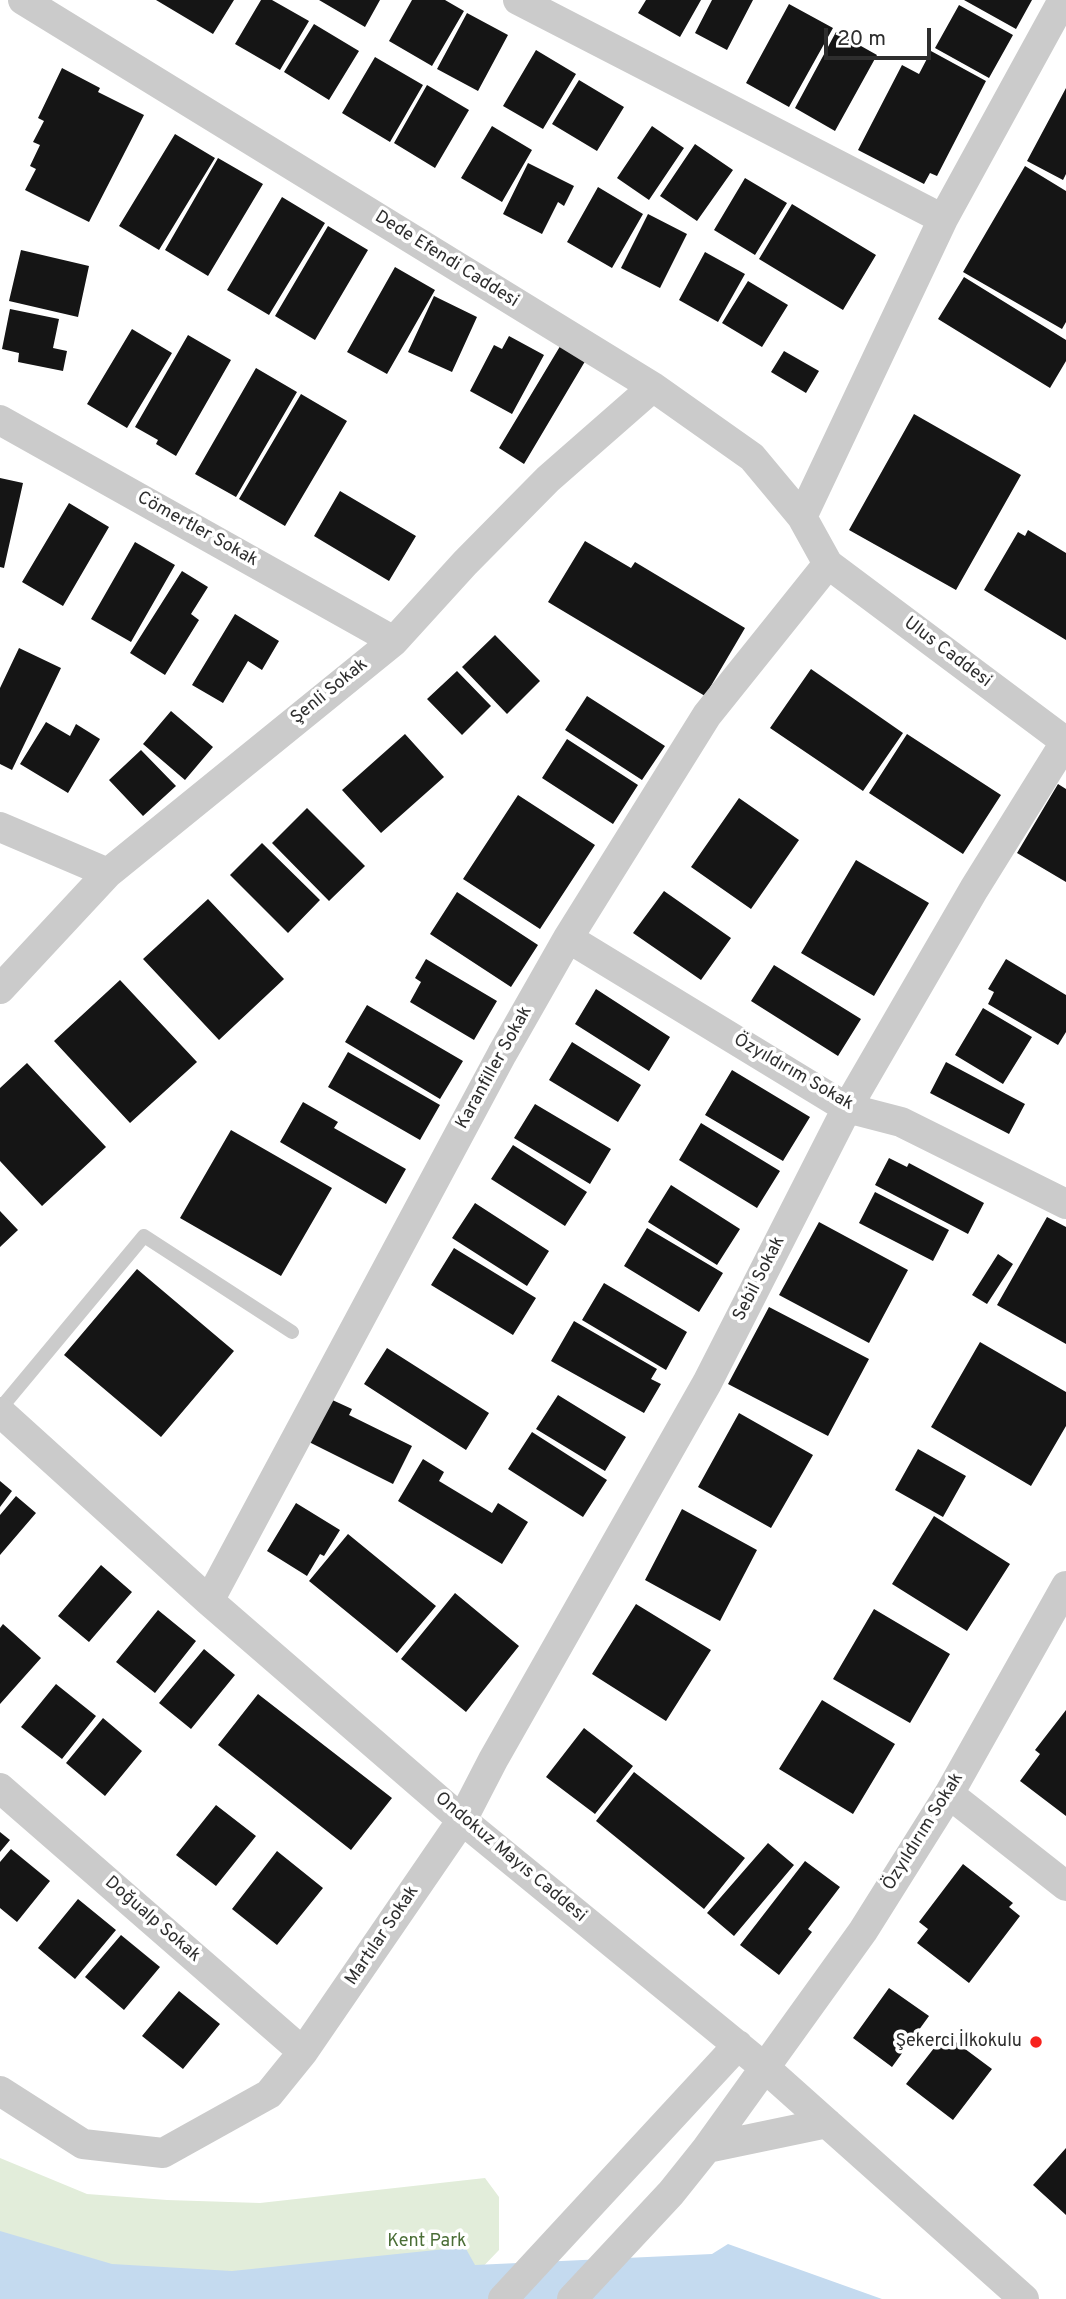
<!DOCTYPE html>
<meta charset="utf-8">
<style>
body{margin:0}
#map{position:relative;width:1066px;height:2299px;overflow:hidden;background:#fff;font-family:Overpass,sans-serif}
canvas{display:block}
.scale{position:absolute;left:824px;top:28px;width:107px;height:32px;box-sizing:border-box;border:4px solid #2e2e2e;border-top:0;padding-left:9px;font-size:21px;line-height:24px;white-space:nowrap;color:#2e2e2e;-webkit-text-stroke:5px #fff;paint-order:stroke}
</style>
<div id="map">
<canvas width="1066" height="2299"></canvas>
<div class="scale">20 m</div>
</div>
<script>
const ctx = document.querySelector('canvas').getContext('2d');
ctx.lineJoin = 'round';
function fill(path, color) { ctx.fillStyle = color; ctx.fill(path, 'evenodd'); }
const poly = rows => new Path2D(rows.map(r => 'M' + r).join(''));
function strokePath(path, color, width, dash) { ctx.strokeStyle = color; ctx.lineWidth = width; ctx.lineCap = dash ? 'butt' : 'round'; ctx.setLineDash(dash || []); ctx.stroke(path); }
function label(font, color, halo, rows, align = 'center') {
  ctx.font = font + ' Overpass,sans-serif'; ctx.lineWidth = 7; ctx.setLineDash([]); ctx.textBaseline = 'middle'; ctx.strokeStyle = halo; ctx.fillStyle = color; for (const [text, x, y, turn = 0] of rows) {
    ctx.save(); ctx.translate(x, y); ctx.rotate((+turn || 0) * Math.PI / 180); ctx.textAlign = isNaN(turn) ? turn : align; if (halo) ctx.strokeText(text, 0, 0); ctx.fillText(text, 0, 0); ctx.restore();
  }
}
fill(poly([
 [0,2158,87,2194,167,2200,260,2203,485,2178,499,2197,499,2250,452,2299,0,2299]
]), '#e2edda');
fill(poly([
 [0,2231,112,2264,232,2271,465,2247,475,2265,712,2254,728,2244,882,2299,0,2299]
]), '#c4daef');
fill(poly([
 [156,0,234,0,213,34],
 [261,0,272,0,309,21,280,70,235,44],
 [319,0,380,0,365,27],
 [412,0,445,0,464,11,432,66,389,41],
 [646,0,701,0,680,37,638,13],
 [712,0,753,0,727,50,695,33],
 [964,0,1032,0,1016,29],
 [789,4,833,28,789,107,746,83],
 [959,5,1013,35,989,78,935,48],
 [467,13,508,35,478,91,437,69],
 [314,24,359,51,329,100,284,72],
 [836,32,877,55,835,131,795,108],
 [536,50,576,74,543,129,503,106],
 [931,51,986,81,937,176,930,173,924,184,858,150,902,65,919,74],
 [375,57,423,85,390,142,342,113],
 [62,68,100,88,98,92,144,115,89,222,25,190,36,169,30,166,40,145,33,142,44,121,38,118],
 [579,80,624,107,597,151,552,124],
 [427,85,469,110,435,168,394,143],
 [1066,88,1066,174,1063,180,1027,161],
 [492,126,532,150,502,202,461,178],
 [652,126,684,148,649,200,617,178],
 [175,134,215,158,159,250,119,226],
 [695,144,733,170,697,221,660,196],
 [218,158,263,184,208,276,165,250],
 [528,163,574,186,564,206,558,202,542,234,503,214],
 [1025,166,1066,191,1066,322,1062,329,963,272],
 [745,178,787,203,755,255,714,230],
 [598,187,643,214,612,268,567,242],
 [282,197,325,223,269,315,227,290],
 [792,204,876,255,843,310,759,259],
 [648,214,687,234,660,288,621,268],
 [328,226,368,250,315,340,275,316],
 [21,250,89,266,78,317,9,301],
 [705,252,745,274,718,322,679,300],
 [395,267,435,290,387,374,347,352],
 [964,277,1066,340,1066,361,1050,388,938,319],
 [748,281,788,305,762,347,722,323],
 [434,296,477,317,452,372,408,352],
 [10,309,59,319,53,348,67,351,63,371,18,362,19,353,2,349],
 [132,329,172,353,127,428,87,404],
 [188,335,231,360,176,456,156,444,158,440,135,427],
 [509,336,544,355,512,414,470,391,494,345,502,349],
 [562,343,587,358,524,464,499,448],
 [784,351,819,371,806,393,771,372],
 [256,368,297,392,236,497,195,474],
 [301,394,347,421,285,526,239,499],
 [914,414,1021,475,956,590,849,530],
 [0,478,23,483,4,568,0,567],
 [340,491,416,536,389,581,314,536],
 [69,503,109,527,63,606,22,582],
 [1028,530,1066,553,1066,640,984,590,1018,532,1025,536],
 [585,541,631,568,635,562,745,628,705,696,548,602],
 [135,542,175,565,131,642,91,619],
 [182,571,208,587,191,614,199,620,165,675,130,653],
 [235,614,279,641,262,670,248,661,223,703,192,685],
 [495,635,540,681,507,714,462,667],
 [19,648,61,668,12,770,0,764,0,688],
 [811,669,903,733,863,791,770,728],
 [457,671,491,706,462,735,427,699],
 [587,696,665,746,642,780,565,730],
 [171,711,213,747,185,780,143,744],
 [46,722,70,736,76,724,100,739,68,793,20,764],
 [405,734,444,777,381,833,342,790],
 [907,734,1001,795,963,854,869,793],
 [567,739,638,785,613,824,542,778],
 [141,750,176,786,143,816,109,780],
 [1058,784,1066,789,1066,882,1017,853],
 [518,795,595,845,540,929,463,879],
 [739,798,799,840,751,909,691,867],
 [307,808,365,866,329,901,272,843],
 [262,843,320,900,288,933,230,875],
 [856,860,929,903,874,996,801,953],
 [664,891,731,938,701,980,633,933],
 [457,892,538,945,511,987,430,934],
 [208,899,284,979,219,1040,143,959],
 [426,959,497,1001,474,1040,410,1002,421,982,415,978],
 [1006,959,1066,995,1066,1032,1058,1045,988,1004,994,992,988,989],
 [774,965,861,1019,838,1056,751,1001],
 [120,980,197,1062,130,1123,54,1041],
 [596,989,670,1037,649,1071,575,1024],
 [367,1005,463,1061,440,1099,345,1042],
 [983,1008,1032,1037,1003,1084,955,1055],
 [572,1042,641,1085,618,1122,549,1080],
 [348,1052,440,1105,420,1140,328,1087],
 [946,1062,1025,1104,1009,1134,930,1093],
 [27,1063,106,1147,42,1206,0,1161,0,1088],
 [732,1070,810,1117,783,1161,705,1115],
 [303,1102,338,1122,334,1128,406,1169,386,1204,280,1142],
 [535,1104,611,1149,590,1184,514,1138],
 [701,1123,780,1171,757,1208,679,1160],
 [231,1130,332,1188,281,1276,180,1218],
 [513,1145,587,1192,565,1226,491,1179],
 [889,1158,907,1167,909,1163,984,1203,968,1234,875,1185],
 [671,1185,740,1229,717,1265,648,1222],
 [875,1192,949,1230,933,1261,859,1223],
 [475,1203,549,1251,527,1286,452,1238],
 [0,1211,18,1230,0,1247],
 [1047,1217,1066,1227,1066,1344,997,1305],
 [819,1222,908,1270,869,1343,779,1295],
 [647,1228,723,1273,699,1312,624,1266],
 [454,1248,536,1298,513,1335,431,1285],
 [998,1254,1013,1264,987,1304,972,1295],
 [137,1269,234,1351,161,1437,64,1355],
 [604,1283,687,1332,666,1370,582,1320],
 [769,1307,869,1359,828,1436,728,1384],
 [574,1321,657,1369,651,1379,661,1384,644,1413,551,1361],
 [980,1342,1066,1392,1066,1426,1031,1486,931,1427],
 [387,1348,489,1413,466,1450,364,1384],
 [558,1395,626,1437,605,1471,536,1429],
 [328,1398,352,1409,349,1415,412,1446,393,1484,307,1441],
 [739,1413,813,1455,771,1528,698,1487],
 [532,1432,607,1480,583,1517,508,1469],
 [918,1449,966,1476,943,1517,895,1490],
 [423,1459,444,1472,439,1481,492,1513,498,1503,528,1522,502,1564,398,1501],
 [0,1481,12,1491,0,1507],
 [16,1496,36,1513,0,1555,0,1515],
 [296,1503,340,1530,324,1556,320,1554,307,1576,267,1551],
 [682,1509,757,1550,720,1621,645,1580],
 [934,1516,1010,1564,967,1631,892,1584],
 [348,1534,436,1606,397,1653,309,1581],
 [101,1565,132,1592,89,1642,58,1616],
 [455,1593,519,1646,466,1712,401,1659],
 [636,1604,711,1650,666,1721,592,1674],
 [874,1609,950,1654,910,1723,833,1679],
 [158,1610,196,1641,155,1693,116,1662],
 [3,1624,41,1658,0,1704,0,1628],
 [204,1649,235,1675,191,1729,159,1703],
 [56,1684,96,1716,62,1759,21,1727],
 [258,1694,392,1798,351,1850,218,1745],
 [822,1700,895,1744,853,1814,779,1769],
 [1066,1710,1066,1816,1020,1781,1040,1754,1035,1750],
 [103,1718,142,1751,105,1796,66,1763],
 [584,1728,633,1766,595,1814,546,1777],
 [634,1772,745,1858,704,1909,596,1821],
 [216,1805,256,1836,216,1886,176,1855],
 [0,1832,10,1840,0,1852],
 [768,1843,794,1865,734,1936,707,1913],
 [11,1849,50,1881,17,1922,0,1908,0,1862],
 [277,1851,323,1888,277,1945,232,1909],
 [805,1861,840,1887,808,1929,812,1932,779,1975,740,1945],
 [963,1864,1013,1903,1009,1907,1020,1916,969,1983,917,1943,928,1929,919,1922],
 [78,1899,116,1930,75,1979,38,1948],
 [121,1935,160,1967,124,2010,85,1977],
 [889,1988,929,2016,892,2067,853,2038],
 [179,1991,220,2024,183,2069,142,2036],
 [945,2034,992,2069,953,2120,906,2084],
 [1066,2148,1066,2215,1033,2185]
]), '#151515');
strokePath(poly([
 [0,1409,144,1236,292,1332]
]), '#cbcbcb', 14);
strokePath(poly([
 [23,0,653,387,752,457,802,517,828,564,1066,742],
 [518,0,943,219],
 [0,420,394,641],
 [802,517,943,219,1063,0],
 [0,827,108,873],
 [568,938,847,1108,901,1122,1066,1204],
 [0,989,108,873,394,641,465,563,548,479,653,387],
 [0,1412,209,1601,462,1820,764,2067,1024,2299],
 [209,1601,502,1054,568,938,707,715,828,564],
 [0,1788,303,2052],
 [949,1794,1066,1886],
 [0,2091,83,2144,163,2153,269,2094,303,2052,462,1820,493,1760,707,1383,847,1108,974,889,1066,741],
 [707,2148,863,1931,949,1794,1066,1586],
 [503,2299,738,2045],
 [572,2299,671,2193,707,2148,827,2123]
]), '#cbcbcb', 30);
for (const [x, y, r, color] of [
 [1036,2042,7,"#f7221e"]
]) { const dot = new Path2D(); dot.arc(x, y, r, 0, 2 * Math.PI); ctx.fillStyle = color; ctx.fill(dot); strokePath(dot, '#fff', 2.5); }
label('18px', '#2e2e2e', '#fff', [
 ["Dede Efendi Caddesi",446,260,32],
 ["Cömertler Sokak",197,530,29],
 ["Ulus Caddesi",947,653,37],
 ["Şenli Sokak",330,692,-39],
 ["Karanfiller Sokak",495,1068,-61],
 ["Özyıldırım Sokak",793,1073,30],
 ["Sebil Sokak",760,1279,-63],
 ["Özyıldırım Sokak",924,1832,-58],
 ["Ondokuz Mayıs Caddesi",510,1858,40],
 ["Doğualp Sokak",152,1920,41],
 ["Martılar Sokak",383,1936,-56]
]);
label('18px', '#2e2e2e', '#fff', [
 ["Şekerci İlkokulu",1022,2042]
], 'right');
label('18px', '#4b6e37', '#fff', [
 ["Kent Park",427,2242]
]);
</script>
